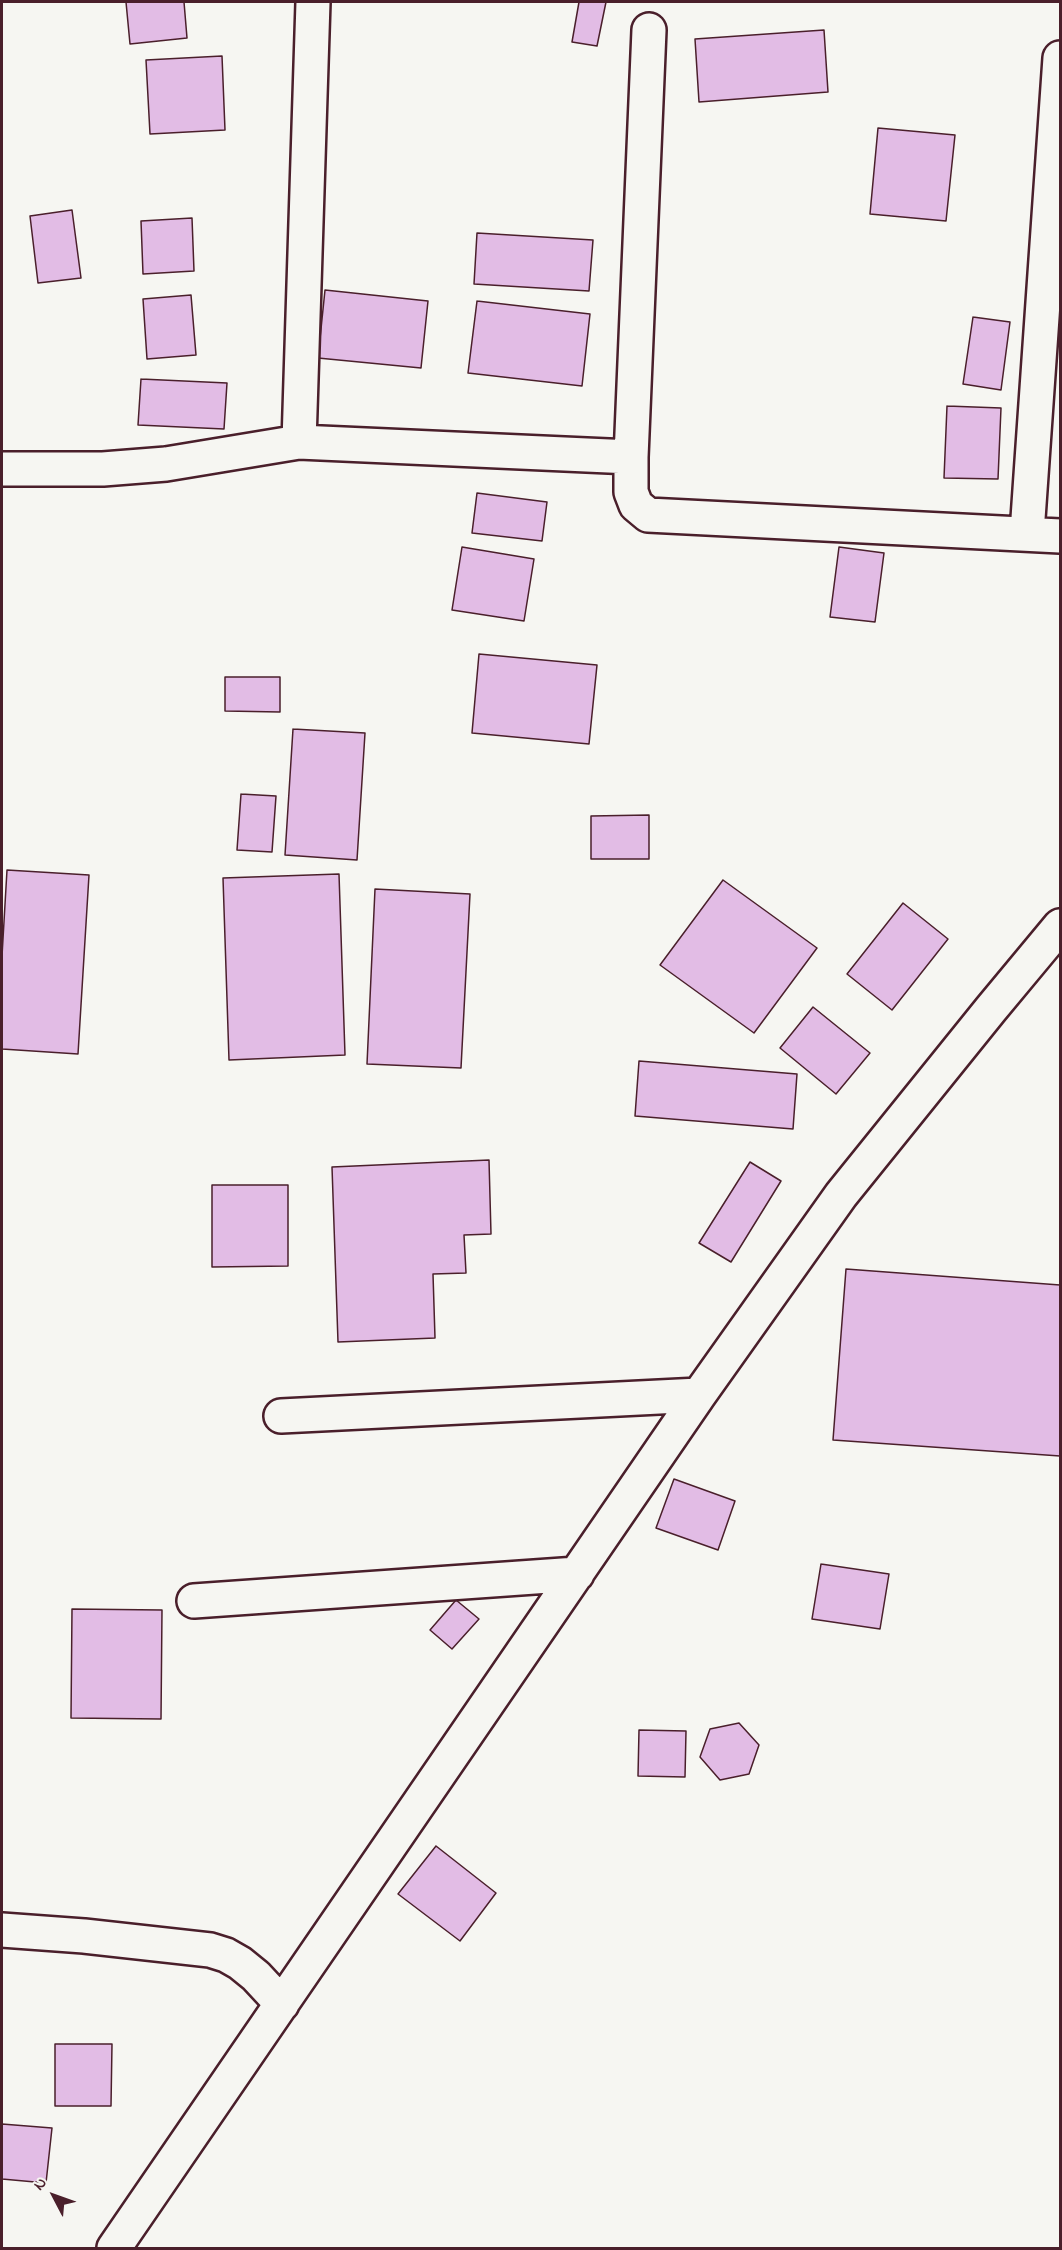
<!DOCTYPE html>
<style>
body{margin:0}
#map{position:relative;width:1062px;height:2250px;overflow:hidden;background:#f6f6f2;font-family:"Indie Flower",sans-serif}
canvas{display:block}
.frame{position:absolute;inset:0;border:3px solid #4a1f2b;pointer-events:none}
.north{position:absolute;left:24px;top:2166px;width:60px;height:60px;-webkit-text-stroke:4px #f6f6f2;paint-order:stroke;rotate:311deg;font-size:16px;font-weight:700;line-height:24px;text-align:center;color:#4a1f2b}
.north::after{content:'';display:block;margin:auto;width:21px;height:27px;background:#4a1f2b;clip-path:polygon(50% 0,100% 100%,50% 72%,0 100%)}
</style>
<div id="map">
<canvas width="1062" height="2250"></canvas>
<div class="frame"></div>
<div class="north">N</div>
</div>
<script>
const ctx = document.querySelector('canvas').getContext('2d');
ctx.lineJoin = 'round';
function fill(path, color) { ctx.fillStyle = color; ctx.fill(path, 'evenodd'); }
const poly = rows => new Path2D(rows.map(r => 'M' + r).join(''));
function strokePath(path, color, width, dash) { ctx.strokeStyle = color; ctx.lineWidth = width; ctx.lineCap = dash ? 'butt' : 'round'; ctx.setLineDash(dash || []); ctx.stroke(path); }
const building = poly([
 [126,2,184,2,187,38,130,44,126,2],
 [579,2,606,2,597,46,572,42,579,2],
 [824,30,828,92,699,102,695,39,824,30],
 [222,56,225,130,150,134,146,60,222,56],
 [878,128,955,135,946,221,870,214,878,128],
 [72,210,81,278,38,283,30,216,72,210],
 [192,218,194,271,143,274,141,221,192,218],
 [477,233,593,240,589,291,474,284,477,233],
 [325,290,428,301,421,368,318,358,325,290],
 [191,295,196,355,147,359,143,299,191,295],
 [477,301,590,314,582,386,468,373,477,301],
 [973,317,1010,322,1001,390,963,384,973,317],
 [141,379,227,383,224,429,138,425,141,379],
 [947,406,1001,408,998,479,944,478,947,406],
 [477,493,547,502,542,541,472,533,477,493],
 [462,547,534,559,524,621,452,610,462,547],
 [839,547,884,553,875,622,830,617,839,547],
 [479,654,597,665,589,744,472,733,479,654],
 [225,677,280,677,280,712,225,711,225,677],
 [293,729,365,733,357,860,285,855,293,729],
 [241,794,276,796,272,852,237,850,241,794],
 [649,815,649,859,591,859,591,816,649,815],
 [7,870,89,875,78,1054,2,1049,2,956,7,870],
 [339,874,345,1055,229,1060,223,878,339,874],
 [723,880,817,948,754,1033,660,965,723,880],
 [375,889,470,894,461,1068,367,1064,375,889],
 [903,903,948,939,892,1010,847,974,903,903],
 [813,1007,870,1053,836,1094,780,1048,813,1007],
 [639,1061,797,1074,793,1129,635,1116,639,1061],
 [489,1160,491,1234,464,1235,466,1273,433,1274,435,1338,338,1342,332,1167,489,1160],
 [750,1162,781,1181,731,1262,699,1243,750,1162],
 [212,1185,288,1185,288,1266,212,1267,212,1185],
 [846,1269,1060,1285,1060,1456,833,1440,846,1269],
 [674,1479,735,1501,718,1550,656,1528,674,1479],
 [821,1564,889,1574,880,1629,812,1619,821,1564],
 [456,1600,479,1619,452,1649,430,1630,456,1600],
 [72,1609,162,1610,161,1719,71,1718,72,1609],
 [739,1723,759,1745,749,1774,720,1780,700,1757,710,1729,739,1723],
 [639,1730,686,1731,685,1777,638,1776,639,1730],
 [436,1846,496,1893,460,1941,398,1894,436,1846],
 [55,2044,112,2044,111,2106,55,2106,55,2044],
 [2,2124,52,2128,46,2183,2,2179,2,2124]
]);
fill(building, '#e2bce5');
strokePath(building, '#4a1f2b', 1.5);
const minor = poly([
 [649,30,631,457,631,492,636,505,648,515,1060,536],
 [299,442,313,2],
 [2,469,103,469,166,464,299,442,631,457],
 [1027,533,1060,58],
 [281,1416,699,1395],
 [194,1601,577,1574],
 [2,1930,84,1936,210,1950,226,1955,240,1963,256,1976,282,2004],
 [114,2248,699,1395,841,1195,991,1009,1060,926]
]);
strokePath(minor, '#4a1f2b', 38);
strokePath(minor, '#f6f6f2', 33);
</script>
